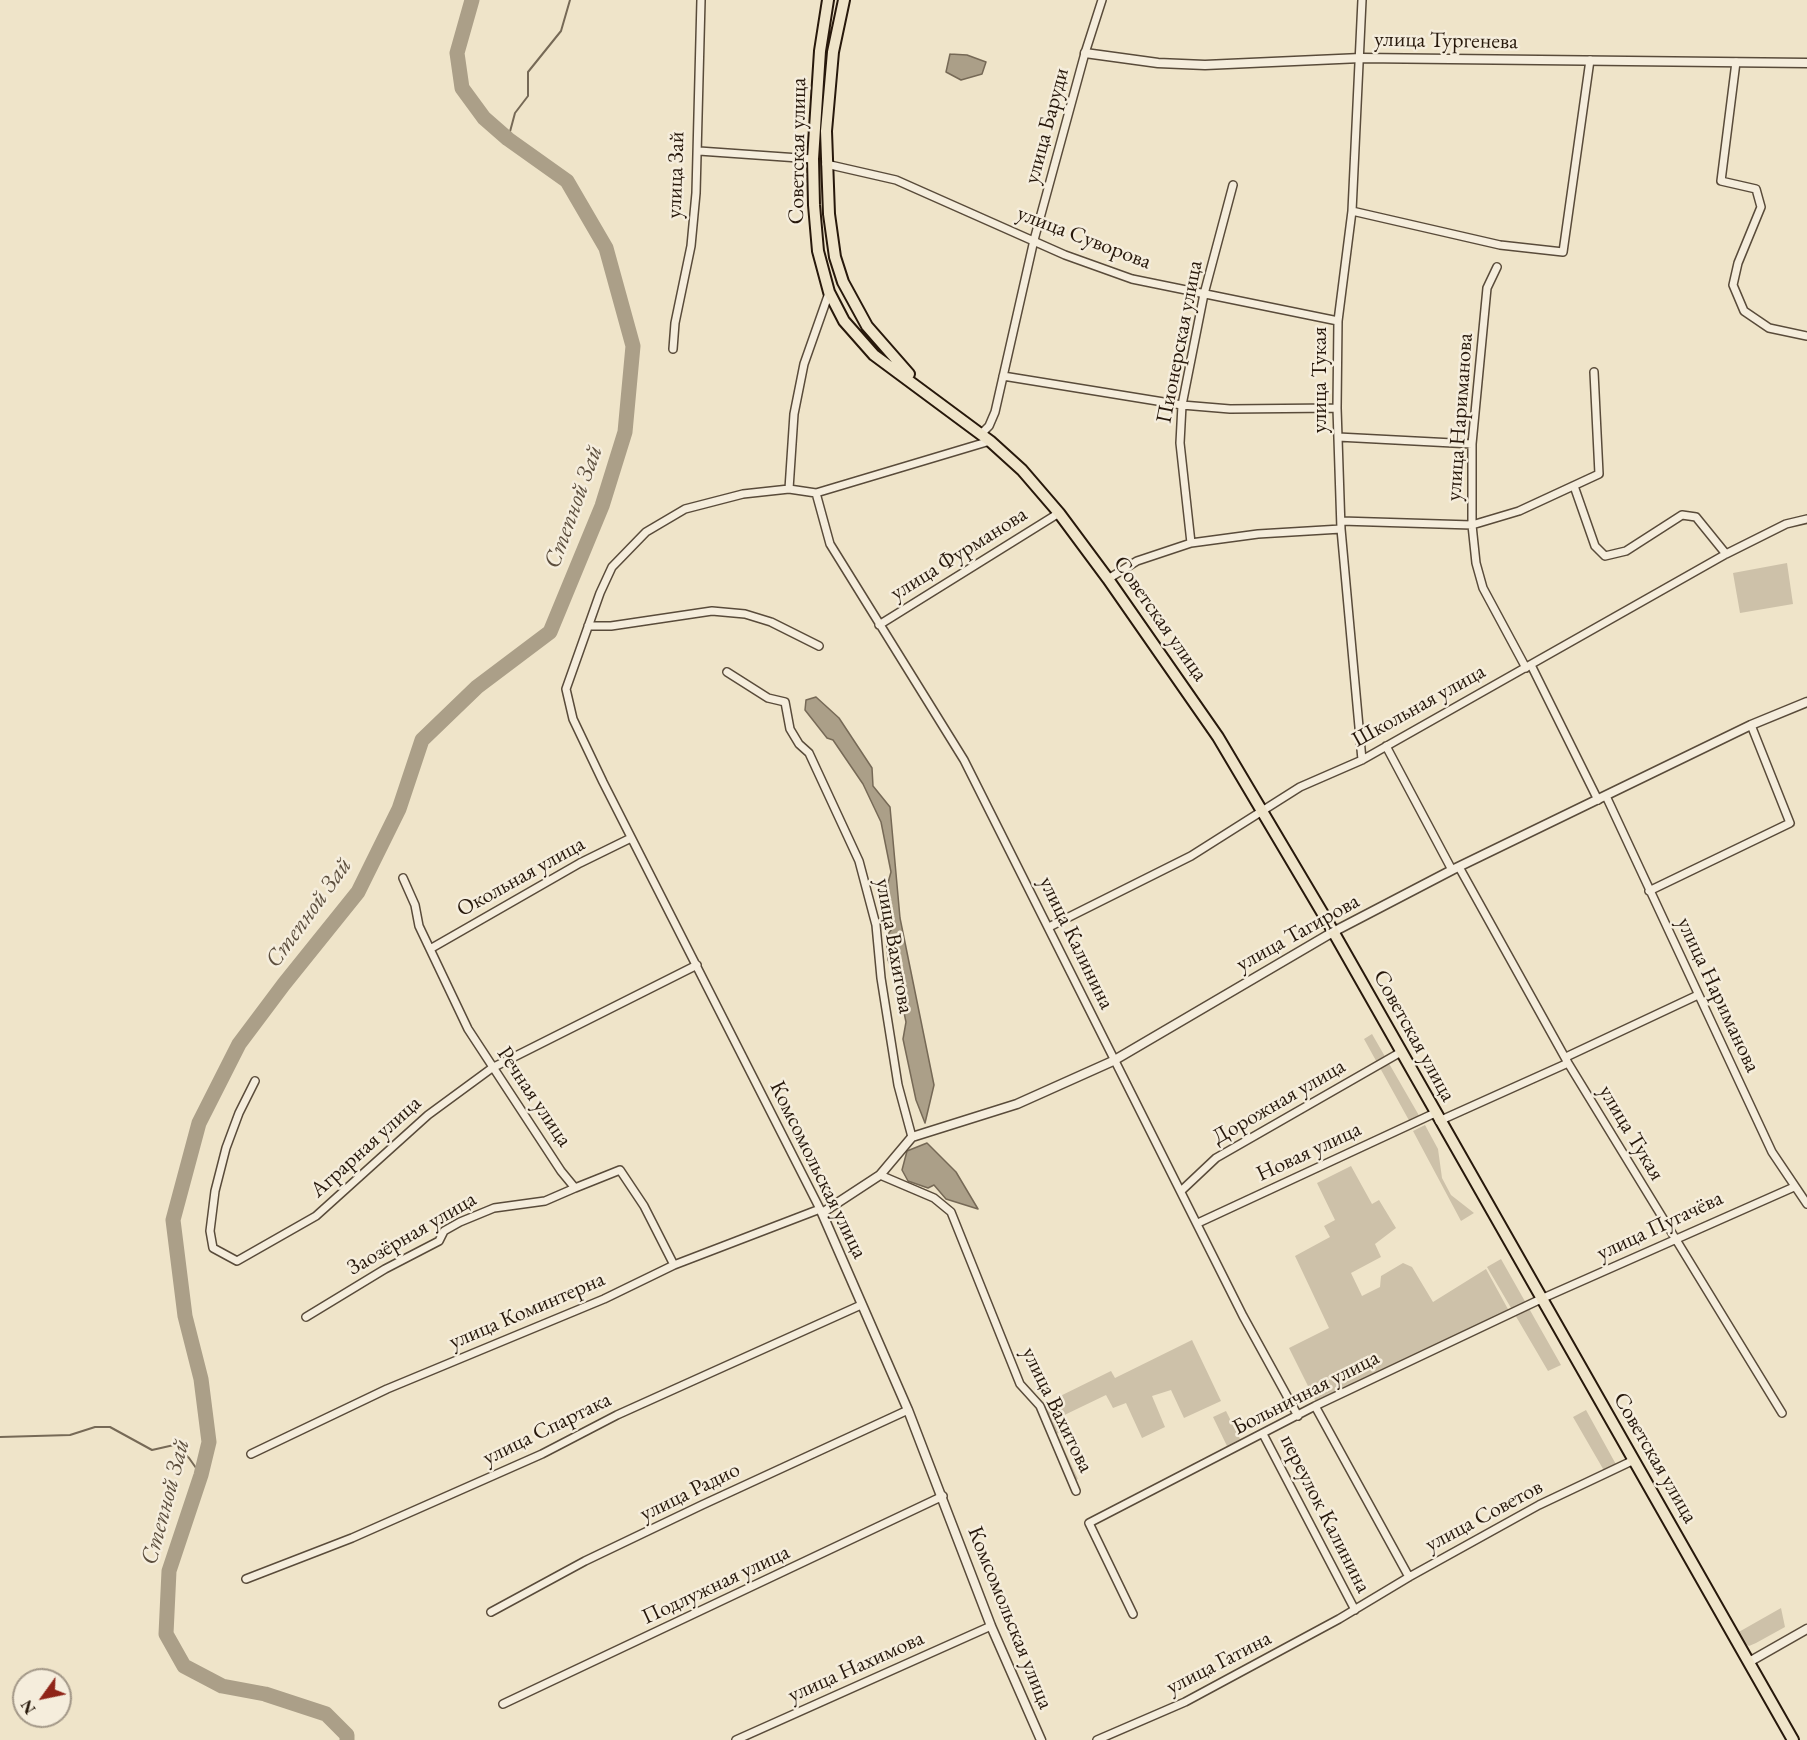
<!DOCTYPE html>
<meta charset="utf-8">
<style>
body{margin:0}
#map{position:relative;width:1807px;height:1740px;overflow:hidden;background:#efe4c9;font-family:"EB Garamond",serif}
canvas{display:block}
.north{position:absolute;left:12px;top:1668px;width:60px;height:60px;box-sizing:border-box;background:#f5eddc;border:2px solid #a39888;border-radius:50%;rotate:237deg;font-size:16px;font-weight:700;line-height:24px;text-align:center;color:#27180b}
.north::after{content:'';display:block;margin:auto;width:21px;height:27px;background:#8f2418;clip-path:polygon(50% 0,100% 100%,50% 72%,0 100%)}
</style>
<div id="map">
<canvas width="1807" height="1740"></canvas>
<div class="north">N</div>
</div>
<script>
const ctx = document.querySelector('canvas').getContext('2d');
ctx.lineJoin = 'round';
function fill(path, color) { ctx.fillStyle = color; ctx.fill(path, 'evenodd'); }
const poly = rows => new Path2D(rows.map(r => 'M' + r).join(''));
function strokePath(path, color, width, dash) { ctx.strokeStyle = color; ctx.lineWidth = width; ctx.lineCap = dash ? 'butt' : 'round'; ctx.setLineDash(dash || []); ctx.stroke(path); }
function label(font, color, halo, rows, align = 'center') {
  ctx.font = font + ' "EB Garamond",serif'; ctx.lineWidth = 5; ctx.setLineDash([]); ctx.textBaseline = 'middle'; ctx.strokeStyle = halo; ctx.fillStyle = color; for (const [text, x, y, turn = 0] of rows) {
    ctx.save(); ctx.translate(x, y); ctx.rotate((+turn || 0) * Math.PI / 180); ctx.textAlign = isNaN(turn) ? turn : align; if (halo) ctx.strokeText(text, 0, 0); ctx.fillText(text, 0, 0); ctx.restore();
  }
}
fill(poly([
 [1787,563,1793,604,1740,613,1733,573],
 [1372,1034,1421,1119,1411,1124,1364,1039],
 [1425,1125,1438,1149,1442,1178,1451,1195,1474,1213,1461,1221,1413,1131],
 [1351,1166,1372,1204,1379,1200,1396,1228,1375,1244,1381,1257,1351,1273,1362,1296,1380,1287,1381,1276,1403,1263,1412,1267,1433,1302,1486,1269,1509,1311,1394,1364,1396,1368,1317,1404,1289,1348,1329,1328,1295,1256,1330,1237,1324,1226,1335,1220,1317,1183],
 [1501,1259,1561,1365,1548,1371,1487,1267],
 [1192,1340,1221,1401,1184,1418,1171,1390,1152,1396,1165,1427,1142,1438,1126,1403,1113,1408,1106,1395,1054,1420,1060,1432,1057,1434,1078,1479,1072,1482,1040,1406,1111,1371,1115,1378],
 [1586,1410,1618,1468,1606,1474,1573,1417],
 [1226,1411,1240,1439,1227,1446,1213,1417],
 [1781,1608,1785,1627,1756,1643,1749,1646,1744,1643,1737,1633]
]), '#cdc1a9');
const water = poly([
 [950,54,967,55,986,62,982,74,961,80,946,72,950,54],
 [816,697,839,718,872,768,873,786,890,807,900,918,934,1085,925,1123,916,1100,903,1039,906,1022,897,980,888,960,886,937,894,926,886,890,891,872,881,822,863,784,833,740,827,738,805,710,806,700,816,697],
 [927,1143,956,1172,978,1209,946,1199,934,1185,928,1188,908,1181,902,1170,907,1151,927,1143]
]);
fill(water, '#ab9f88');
strokePath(water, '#766956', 1.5);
strokePath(poly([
 [508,139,515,113,528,96,528,72,561,31,570,0],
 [0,1437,70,1435,95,1427,110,1427,152,1450,174,1445,189,1458,201,1475]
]), '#766956', 2);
strokePath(poly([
 [347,1740,347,1735,326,1714,265,1694,222,1686,184,1666,166,1634,169,1571,201,1475,209,1442,201,1379,185,1316,173,1220,199,1123,239,1044,284,984,358,892,399,809,422,740,477,687,550,632,602,506,625,432,633,346,606,248,567,181,508,139,484,118,462,88,457,53,472,0]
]), '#ab9f88', 15);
const minor = poly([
 [1736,62,1721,181,1756,189,1761,207,1738,263,1733,285,1744,311,1769,328,1807,336],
 [699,151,813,159],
 [826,164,896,180,1065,255,1132,279,1338,321],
 [1352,211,1500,245,1563,252,1590,60],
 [1497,267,1487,288,1472,444,1472,525,1476,563,1483,588,1526,668],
 [673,349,675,323,691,246,696,193,701,0],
 [1003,376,1182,405,1230,409,1337,408],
 [981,434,989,426,995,412,1034,240,1085,53,1102,0],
 [1338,437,1472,444],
 [1574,486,1595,546,1605,556,1626,551,1682,515,1696,517,1726,554],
 [789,489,794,414,804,364,829,293],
 [816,493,830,544,964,760,1243,1316,1298,1416],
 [1341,521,1472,525,1519,511,1599,474,1594,372],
 [1191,543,1180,443,1182,405,1204,294,1233,185],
 [1108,579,1137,561,1191,543,1258,534,1341,529],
 [879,625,1059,513],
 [588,626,611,626,712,611,745,614,771,622,819,646],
 [1531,665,1598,800],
 [727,672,768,698,785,702,790,729,799,744,809,753,859,861,876,925,881,978,898,1085,912,1137],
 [1386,746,1452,870],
 [1362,760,1341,529,1337,408,1338,321,1352,211,1362,0],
 [1606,796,1772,1152,1807,1204],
 [1459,867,1568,1063,1782,1413],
 [403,878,415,905,419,926,468,1029,561,1171,575,1188,620,1170,644,1206,674,1265],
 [1649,891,1790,823,1751,725],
 [1049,927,1191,856,1300,787,1362,760,1726,554,1786,524,1807,519],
 [430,949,580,863,631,838],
 [1566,1057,1698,995],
 [255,1081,239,1113,226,1148,215,1191,210,1231,213,1248,237,1261,316,1216,428,1115,492,1068,697,965],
 [1439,1121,1568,1063],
 [880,1175,934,1198,951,1212,1020,1384,1040,1406,1076,1491],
 [1181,1191,1216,1158,1401,1052],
 [822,1213,603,782,573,719,566,689,600,593,612,567,646,532,685,509,743,494,789,489,816,493,990,441],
 [1198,1223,1435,1113],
 [306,1317,385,1269,439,1241,444,1231,460,1222,494,1208,545,1201,575,1188],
 [1315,1406,1409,1577],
 [1263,1434,1355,1610],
 [251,1454,387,1389,604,1299,674,1265,820,1209],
 [246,1579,352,1538,542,1454,617,1415,861,1305],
 [491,1612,585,1561,702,1505,908,1410],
 [1133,1614,1089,1523,1315,1406,1541,1299,1794,1187],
 [503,1704,943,1496],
 [736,1740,991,1626],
 [1097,1740,1185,1702,1339,1619,1409,1577,1539,1505,1634,1460]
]);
const tertiary = poly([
 [1085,53,1158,63,1205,65,1361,58,1807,63],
 [1749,1662,1807,1629],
 [1041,1740,991,1626,908,1410,822,1213,880,1175,912,1137,1017,1104,1113,1061,1333,932,1452,870,1751,725,1807,702]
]);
const primary = poly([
 [828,0,820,51,813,159,814,205,818,251,829,292,844,321,874,355,990,441,1022,470,1059,513,1108,579,1218,737,1326,919,1793,1740],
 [844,0,833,52,826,131,829,214,835,257,843,282,867,326,909,374]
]);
strokePath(minor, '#594b3a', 10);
strokePath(tertiary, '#594b3a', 11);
strokePath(primary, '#27180b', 14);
strokePath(minor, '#f5eddc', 7);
strokePath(tertiary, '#f5eddc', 8);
strokePath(primary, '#efe4c9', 10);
label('22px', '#27180b', '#f5eddc', [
 ["улица Тургенева",1446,41,1],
 ["улица Баруди",1047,126,-75],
 ["Советская улица",798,151,-89],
 ["улица Зай",676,175,-88],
 ["улица Суворова",1084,238,21],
 ["Пионерская улица",1180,342,-79],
 ["улица Тукая",1320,380,-90],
 ["улица Нариманова",1460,417,-86],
 ["улица Фурманова",959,554,-32],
 ["Советская улица",1160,619,55],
 ["Школьная улица",1419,706,-29],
 ["Окольная улица",521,877,-29],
 ["улица Тагирова",1298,933,-29],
 ["улица Калинина",1076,943,64],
 ["улица Вахитова",894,946,80],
 ["улица Нариманова",1718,995,65],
 ["Советская улица",1414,1036,61],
 ["Речная улица",534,1097,56],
 ["Дорожная улица",1279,1102,-30],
 ["улица Тукая",1631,1133,59],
 ["Аграрная улица",366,1147,-42],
 ["Новая улица",1309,1152,-25],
 ["Комсомольская улица",818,1170,64],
 ["улица Пугачёва",1660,1226,-25],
 ["Заозёрная улица",412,1234,-30],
 ["улица Коминтерна",527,1311,-23],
 ["Больничная улица",1306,1393,-27],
 ["улица Вахитова",1057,1410,64],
 ["улица Спартака",547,1429,-26],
 ["Советская улица",1655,1458,60],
 ["улица Радио",690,1492,-26],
 ["переулок Калинина",1325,1514,63],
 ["улица Советов",1484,1516,-28],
 ["Подлужная улица",716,1585,-25],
 ["Комсомольская улица",1010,1618,68],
 ["улица Гатина",1219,1663,-27],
 ["улица Нахимова",856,1667,-24]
]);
label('italic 24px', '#5c4e3d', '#f5eddc', [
 ["Степной Зай",574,507,-70],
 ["Степной Зай",309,913,-54],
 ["Степной Зай",166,1502,-75]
]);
</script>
